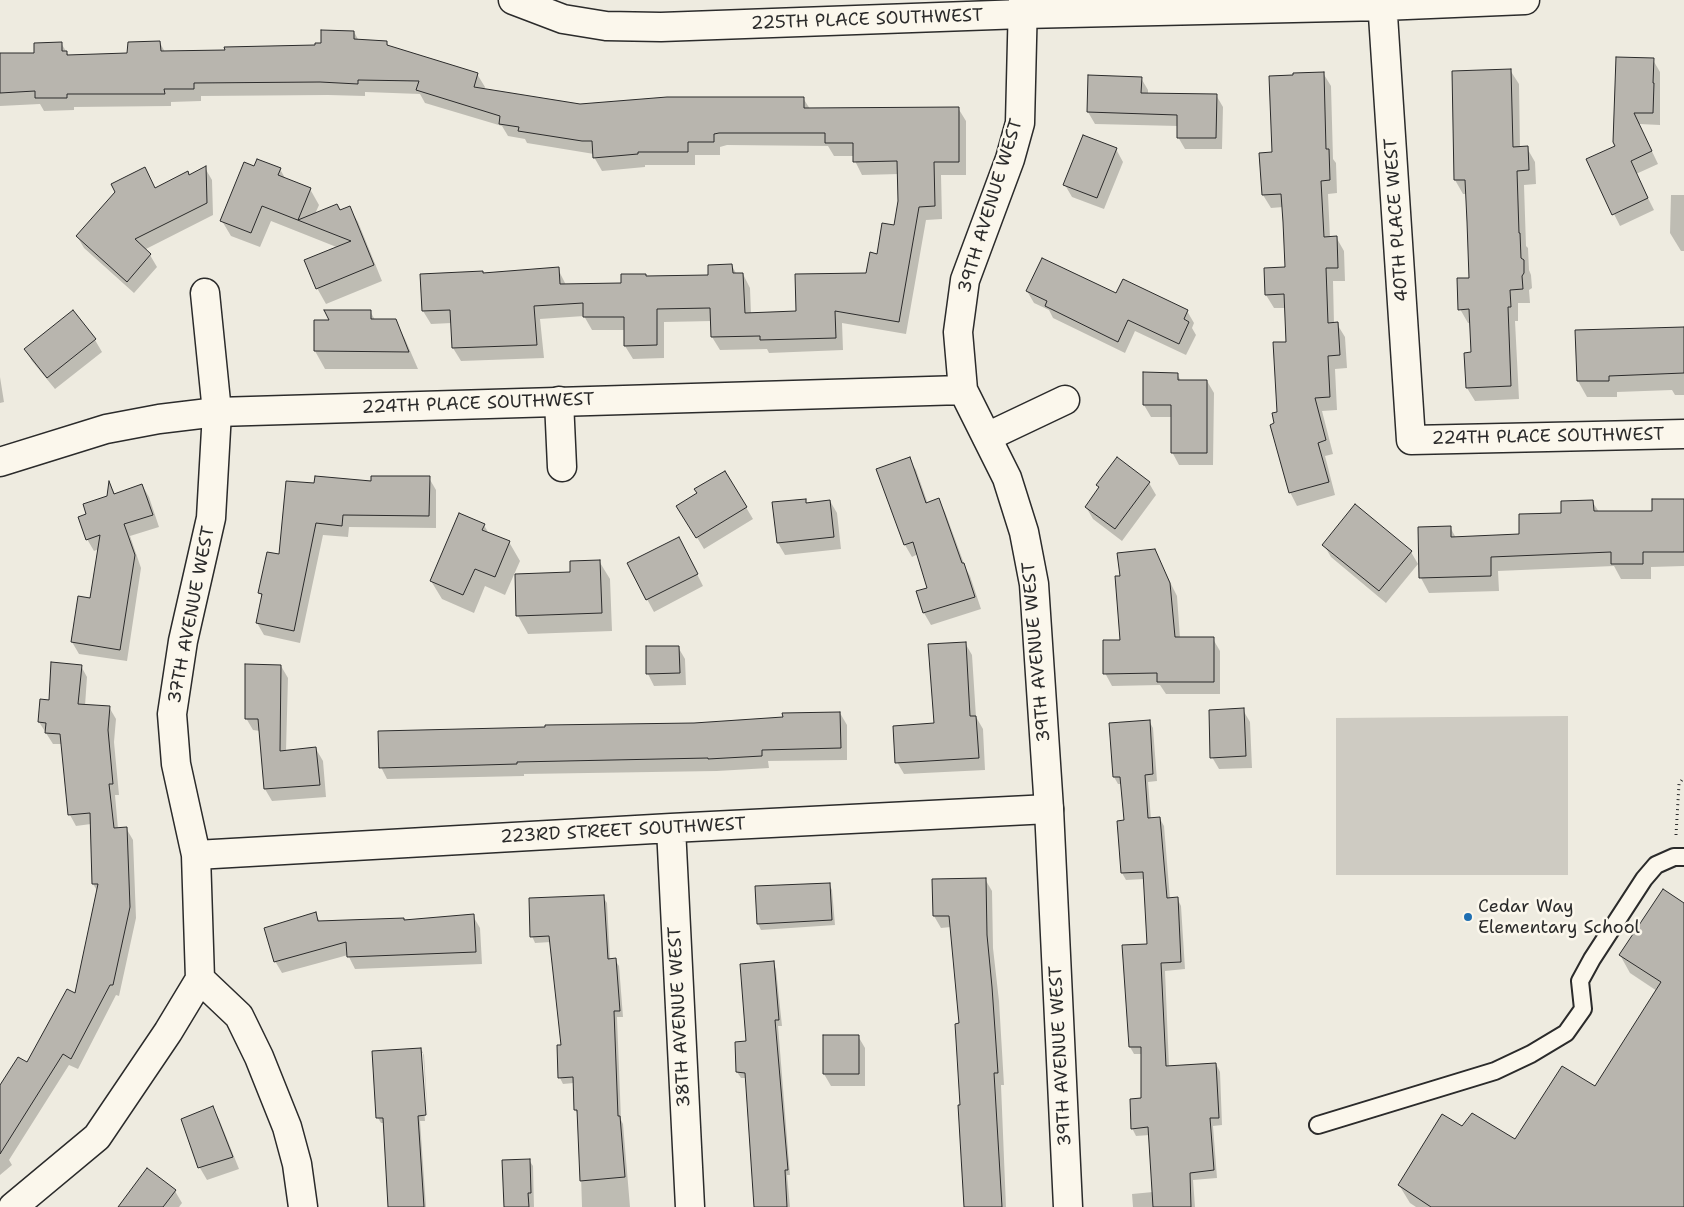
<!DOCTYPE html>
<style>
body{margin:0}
canvas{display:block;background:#eeebe0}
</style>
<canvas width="1684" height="1207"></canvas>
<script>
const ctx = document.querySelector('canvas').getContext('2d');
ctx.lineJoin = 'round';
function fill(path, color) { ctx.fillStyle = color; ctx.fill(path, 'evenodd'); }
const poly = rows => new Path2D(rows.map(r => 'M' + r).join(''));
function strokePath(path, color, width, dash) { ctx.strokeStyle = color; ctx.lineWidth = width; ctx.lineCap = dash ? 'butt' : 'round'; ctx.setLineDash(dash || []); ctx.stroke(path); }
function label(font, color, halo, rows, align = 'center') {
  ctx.font = font + ' "Shantell Sans",sans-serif'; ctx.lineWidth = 5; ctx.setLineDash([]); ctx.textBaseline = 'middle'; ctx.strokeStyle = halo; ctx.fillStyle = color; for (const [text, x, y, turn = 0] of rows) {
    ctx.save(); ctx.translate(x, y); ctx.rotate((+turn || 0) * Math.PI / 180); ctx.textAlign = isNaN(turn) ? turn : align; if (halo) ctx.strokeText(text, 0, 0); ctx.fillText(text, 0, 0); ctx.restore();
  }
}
fill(poly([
 [1568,716,1568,875,1336,875,1336,718]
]), '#cecbc2');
fill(poly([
 [354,32,359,41,386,42,389,47,477,74,485,87,484,90,580,105,803,98,810,109,958,108,966,121,966,175,941,175,942,219,926,220,906,334,842,323,843,350,769,353,767,349,720,350,712,337,712,321,664,322,664,358,633,359,625,346,625,330,592,330,584,316,540,319,544,358,461,361,453,348,452,323,431,324,423,311,421,275,483,274,558,269,566,285,622,284,647,278,709,276,732,266,737,275,743,274,750,288,751,314,798,312,867,274,895,226,900,202,899,174,862,175,855,161,854,156,834,156,828,146,727,145,720,147,720,155,695,155,695,165,645,165,645,167,602,171,594,157,594,154,527,143,525,139,508,136,502,126,425,103,420,94,365,92,365,96,328,95,201,96,201,101,171,102,171,106,74,107,74,110,44,111,40,104,0,106,0,55,36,54,61,43,69,56,129,55,160,43,165,52,317,47],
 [1653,60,1660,72,1660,125,1639,124,1658,164,1636,174,1654,210,1620,226,1614,214,1617,146],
 [1510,70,1519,84,1520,148,1527,148,1535,162,1536,184,1524,185,1526,246,1528,248,1529,270,1531,275,1532,288,1529,290,1530,303,1518,303,1518,321,1515,321,1519,399,1475,401,1467,388,1472,354,1471,323,1468,323,1460,309,1471,279,1466,194,1463,194,1455,180],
 [1323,73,1331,86,1333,159,1336,163,1337,193,1328,194,1330,238,1336,237,1344,251,1345,281,1333,281,1334,324,1337,324,1345,337,1347,368,1335,369,1337,410,1322,411,1333,454,1325,456,1335,495,1297,506,1290,492,1276,424,1287,343,1285,308,1274,308,1266,295,1286,268,1283,207,1271,208,1263,195,1273,153],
 [1141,78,1148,90,1148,94,1216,95,1223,107,1222,149,1185,149,1178,137,1178,126,1095,124,1088,112],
 [1116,149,1123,162,1104,209,1072,197,1065,185],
 [205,168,212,180,213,215,144,250,150,255,157,267,134,293,84,248,77,236,155,189,189,176],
 [255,168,280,169,286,180,310,189,319,205,315,214,340,211,349,207,358,222,382,281,326,304,317,288,339,248,271,221,260,247,231,236,222,221],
 [1671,195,1684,195,1684,251,1681,251,1670,233],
 [1027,291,1117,295,1187,311,1194,323,1192,328,1196,335,1186,355,1135,331,1125,353,1053,318,1049,310,1034,303],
 [370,311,375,320,395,320,405,339,418,369,325,369,315,351,331,322],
 [1665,327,1684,327,1684,395,1675,395,1672,390,1617,392,1617,397,1587,397,1578,381,1665,329],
 [95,340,102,352,55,389,32,361,25,349],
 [1177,374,1181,381,1207,381,1214,393,1213,465,1179,465,1172,452,1172,417,1151,417,1144,405],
 [0,377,4,402,0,403],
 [909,459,916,470,928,504,939,500,945,512,966,569,970,576,981,609,931,625,924,613,917,592,929,589,918,554,912,557,905,545],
 [725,472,753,519,704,549,678,506,698,494],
 [429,478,436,490,436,528,349,527,348,537,323,535,300,643,264,635,257,623,263,598,260,593,280,556,315,485],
 [1149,483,1156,495,1122,541,1093,519,1086,507,1100,488,1098,485],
 [110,485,115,494,142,485,149,497,159,527,130,536,141,568,127,661,79,654,72,642,91,600,99,549,94,551,87,539,88,515,108,497],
 [805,500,807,504,830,501,837,513,841,549,785,555,778,543,773,503],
 [1684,500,1684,566,1651,567,1651,579,1621,579,1614,566,1498,571,1499,591,1429,593,1421,578,1419,528,1450,527,1456,538,1521,535,1592,501,1599,512,1653,512],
 [1356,506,1411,552,1418,564,1386,603,1331,557,1324,545],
 [484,525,489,534,509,542,520,561,505,595,485,586,474,613,442,599,431,581],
 [685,550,703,586,654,612,628,564],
 [1154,550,1177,596,1180,638,1213,639,1220,651,1220,694,1166,694,1160,685,1112,686,1105,673,1122,641,1121,577],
 [599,561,610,579,612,631,528,634,518,616,571,573],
 [965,643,972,655,976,717,983,729,985,770,904,774,897,762,935,724],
 [678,647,685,659,686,685,654,686,648,674],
 [81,666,87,677,85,706,109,707,116,719,114,742,119,795,115,795,118,829,126,828,133,840,136,918,119,996,116,995,78,1069,69,1065,9,1160,12,1165,0,1175,0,1087,28,1064,75,995,98,892,93,884,91,824,76,826,70,815,63,744,53,744,39,722,50,701],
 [281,666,288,678,286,751,316,749,323,761,326,797,272,801,265,789,260,731,253,730,246,718],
 [1243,710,1250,722,1252,768,1219,769,1212,757],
 [840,713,847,725,847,760,768,761,769,768,717,771,524,774,524,776,387,779,381,767,547,728,694,725],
 [1149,721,1153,728,1157,781,1148,782,1151,819,1160,819,1164,826,1170,899,1177,898,1181,906,1185,969,1165,971,1169,1067,1216,1064,1220,1072,1222,1125,1213,1126,1217,1178,1193,1180,1195,1207,1133,1207,1132,1194,1153,1192,1150,1135,1136,1136,1132,1128,1142,1100,1142,1054,1134,1054,1130,1047,1126,969,1148,945,1145,879,1126,880,1122,873,1125,821,1122,784,1118,784,1114,777],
 [985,879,992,891,993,948,999,1001,1004,1085,1001,1085,1006,1207,966,1207,961,1106,961,1024,951,927,941,928,934,916],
 [829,884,832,890,835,925,761,930,758,924,757,887],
 [603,897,607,903,610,960,615,960,619,966,623,1017,617,1017,621,1120,623,1124,630,1207,582,1207,579,1115,575,1110,574,1083,563,1084,560,1078,562,1046,551,942,535,943,532,936],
 [1684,904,1684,1207,1416,1207,1410,1203,1399,1185,1463,1127,1515,1140,1595,1088,1657,991,1630,973,1620,955],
 [315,913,320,922,404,919,405,921,473,916,480,928,482,964,355,969,348,955,282,973,275,961],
 [773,963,776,969,782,1026,778,1026,790,1175,787,1175,790,1207,755,1207,747,1078,741,1078,737,1072],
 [858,1036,865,1048,865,1086,831,1086,824,1074],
 [421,1049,424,1055,428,1121,423,1053,420,1053,425,1121,420,1121,426,1207,389,1207,384,1123,381,1123,378,1118],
 [212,1107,219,1119,239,1169,207,1180,200,1168,183,1120],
 [529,1160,533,1166,534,1207,505,1207],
 [175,1191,182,1203,179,1207,120,1207]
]), '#0003');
const building = poly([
 [321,30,354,31,354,39,387,41,387,45,478,73,474,87,580,104,667,97,804,97,804,108,959,107,959,162,934,162,935,206,919,207,899,322,835,311,836,338,760,340,760,336,711,337,710,308,657,309,657,345,624,346,624,317,583,317,583,303,534,306,537,345,452,348,450,310,422,311,420,274,483,271,483,273,559,267,560,284,621,283,621,274,646,274,646,276,708,275,708,265,732,264,733,273,743,273,745,313,796,311,795,274,866,273,870,252,877,254,882,223,894,225,898,201,897,161,853,162,853,143,825,143,825,133,719,133,714,134,714,142,688,142,688,152,638,152,638,154,593,158,592,141,582,141,518,131,519,127,499,124,500,116,416,90,419,81,358,80,358,84,320,82,194,83,194,89,164,89,165,94,67,94,67,98,35,98,35,91,0,93,0,53,34,53,34,43,62,42,62,51,67,51,67,55,127,53,128,42,160,41,161,51,225,50,224,47,315,45,315,43,321,43,321,30],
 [1616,57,1654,58,1653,83,1654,83,1653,113,1634,113,1652,151,1631,161,1648,198,1612,215,1586,159,1615,146,1613,142,1616,57],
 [1511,69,1513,147,1528,146,1529,170,1517,171,1519,233,1520,233,1521,258,1524,260,1524,273,1522,276,1523,289,1510,290,1511,307,1508,307,1511,386,1466,388,1464,353,1471,352,1469,309,1458,310,1457,278,1469,278,1467,222,1465,180,1454,180,1452,71,1511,69],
 [1324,72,1326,149,1329,149,1330,180,1321,181,1324,237,1337,236,1338,268,1326,268,1328,323,1338,322,1340,355,1328,356,1330,397,1315,398,1326,440,1318,443,1329,482,1289,493,1270,425,1274,423,1272,413,1277,412,1273,342,1286,342,1284,294,1265,295,1264,268,1285,267,1283,222,1281,194,1262,195,1259,153,1272,152,1269,76,1293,75,1293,73,1324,72],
 [1088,75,1142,77,1141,93,1217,94,1216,138,1177,138,1177,115,1087,112,1088,75],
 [1083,135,1117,148,1097,198,1063,185,1083,135],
 [257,159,281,168,278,175,311,188,298,220,337,204,340,210,350,206,374,265,316,289,304,260,351,241,262,206,251,233,220,221,244,162,254,166,257,159],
 [206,166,207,203,135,239,151,254,127,282,76,236,115,192,111,184,145,167,155,188,188,171,189,175,206,166],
 [1042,258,1116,293,1123,279,1188,310,1184,319,1189,322,1179,344,1128,320,1118,342,1045,306,1047,301,1026,291,1042,258],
 [73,310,96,339,47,378,24,349,73,310],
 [324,310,371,310,371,319,396,319,409,352,314,351,314,320,329,320,324,310],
 [1684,327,1684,373,1609,376,1609,381,1577,381,1575,330,1684,327],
 [1143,372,1178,373,1178,380,1207,380,1207,453,1171,453,1171,405,1143,405,1143,372],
 [910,457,926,503,939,498,962,563,964,563,975,597,923,613,916,591,927,588,913,542,904,545,876,469,910,457],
 [1117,457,1150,482,1115,529,1085,507,1099,487,1096,485,1117,457],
 [725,471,747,507,696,538,676,506,697,493,694,489,725,471],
 [315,476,371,481,371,476,430,476,429,516,343,515,342,526,316,523,294,631,256,623,262,594,258,593,267,552,279,554,286,481,314,483,315,476],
 [109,481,114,494,142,484,153,515,124,524,135,555,120,650,71,642,78,596,90,598,100,535,86,540,78,517,86,514,83,504,107,496,109,481],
 [806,499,806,503,830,500,834,537,777,543,772,502,806,499],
 [1652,499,1684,499,1684,552,1643,552,1643,564,1611,564,1611,552,1491,557,1491,576,1419,578,1418,527,1451,526,1451,537,1519,534,1519,514,1561,513,1561,501,1593,500,1594,511,1652,511,1652,499],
 [1355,504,1412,551,1379,591,1322,545,1355,504],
 [459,513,485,524,482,530,510,541,495,577,475,569,463,595,430,581,459,513],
 [679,537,698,574,646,600,627,563,679,537],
 [1155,549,1170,583,1175,637,1214,637,1214,682,1157,682,1157,673,1103,674,1103,640,1120,640,1115,576,1120,576,1117,553,1155,549],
 [600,560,602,613,516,616,515,574,570,572,570,561,600,560],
 [966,642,970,716,976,716,979,758,895,763,893,726,934,723,928,644,966,642],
 [646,646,679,646,680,673,646,674,646,646],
 [51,662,82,665,78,704,110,706,108,730,113,784,109,784,114,828,127,827,130,907,113,985,110,985,71,1059,63,1054,0,1154,0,1085,18,1057,27,1062,67,989,75,993,98,884,92,884,90,813,68,815,60,734,45,733,46,723,38,722,40,699,49,700,51,662],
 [245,664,281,665,280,751,316,747,320,785,264,789,258,719,245,719,245,664],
 [1244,708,1246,756,1210,758,1209,710,1244,708],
 [840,712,841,748,762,750,762,756,708,759,708,758,517,762,517,764,379,768,378,731,545,727,545,725,694,723,783,717,782,713,840,712],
 [1150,720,1153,774,1145,775,1148,818,1160,817,1167,898,1178,897,1181,962,1161,963,1166,1066,1216,1063,1219,1118,1210,1118,1214,1170,1190,1173,1191,1207,1153,1207,1148,1127,1131,1129,1130,1099,1141,1098,1141,1047,1129,1047,1122,945,1147,944,1143,872,1121,873,1117,821,1124,820,1120,777,1113,777,1109,723,1150,720],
 [986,878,987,935,992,987,998,1073,994,1073,1002,1207,964,1207,958,1105,960,1105,955,1024,959,1023,949,916,933,916,932,879,986,878],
 [830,883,832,920,757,924,755,886,830,883],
 [1663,889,1684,903,1684,1207,1431,1207,1398,1185,1442,1114,1462,1126,1472,1113,1515,1139,1562,1066,1595,1086,1661,982,1619,955,1663,889],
 [604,895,608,959,616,958,620,1011,614,1011,618,1116,620,1116,625,1177,580,1181,577,1110,574,1110,573,1077,558,1078,557,1045,561,1045,549,936,530,937,529,898,604,895],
 [316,912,318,921,404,918,404,920,474,914,476,952,347,957,346,942,274,962,264,928,316,912],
 [774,961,779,1020,775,1020,788,1170,785,1170,787,1207,754,1207,745,1073,736,1072,735,1042,746,1041,740,964,774,961],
 [823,1035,859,1035,859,1074,823,1074,823,1035],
 [421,1048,426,1115,418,1116,424,1207,388,1207,383,1118,376,1118,372,1051,421,1048],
 [213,1106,233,1157,198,1168,181,1119,213,1106],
 [530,1159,531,1193,528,1193,529,1207,504,1207,502,1160,530,1159],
 [147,1168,176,1190,163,1207,118,1207,147,1168]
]);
fill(building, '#b8b5ae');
strokePath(building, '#2b2b2b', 1);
const service = poly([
 [1318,1125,1495,1071,1531,1054,1566,1033,1583,1009,1580,981,1592,959,1644,879,1656,865,1674,857,1684,857]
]);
const minor = poly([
 [513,0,563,19,606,26,661,27,1023,14,1383,6,1525,0],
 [1382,0,1411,440,1684,434],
 [205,293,217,412,211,518,183,641,172,714,176,764,196,855,200,979,239,1016,259,1057,287,1127,297,1164,303,1207],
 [559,401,562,467],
 [987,437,1065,400],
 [671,828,690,1207],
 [196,855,671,828,1049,809],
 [13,1207,97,1137,168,1032,200,979]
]);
const tertiary = poly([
 [1023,0,1020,123,1010,159,965,280,958,332,963,390,1007,478,1024,532,1034,584,1049,809,1068,1207],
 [0,462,106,429,159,419,217,412,963,390]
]);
strokePath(service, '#2b2b2b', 20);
strokePath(minor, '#2b2b2b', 31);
strokePath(tertiary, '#2b2b2b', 31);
strokePath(poly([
 [1676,835,1679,784,1684,777]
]), '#2b2b2b', 3, [1, 4]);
strokePath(service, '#fbf7ec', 16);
strokePath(minor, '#fbf7ec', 28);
strokePath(tertiary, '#fbf7ec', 28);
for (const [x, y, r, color] of [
 [1468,917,5,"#1f6fb2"]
]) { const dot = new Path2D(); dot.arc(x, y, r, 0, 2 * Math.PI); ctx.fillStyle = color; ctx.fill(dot); strokePath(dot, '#fbf7ec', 2); }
label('18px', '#2b2b2b', '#fbf7ec', [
 ["225TH PLACE SOUTHWEST",867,20,-2],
 ["39TH AVENUE WEST",991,206,-73],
 ["40TH PLACE WEST",1397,220,-94],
 ["224TH PLACE SOUTHWEST",478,404,-2],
 ["224TH PLACE SOUTHWEST",1548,437,-1],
 ["37TH AVENUE WEST",192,615,-79],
 ["39TH AVENUE WEST",1037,652,-95],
 ["223RD STREET SOUTHWEST",623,831,-3],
 ["38TH AVENUE WEST",680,1017,-93],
 ["39TH AVENUE WEST",1061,1056,-93]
]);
label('18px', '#2b2b2b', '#fbf7ec', [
 ["Cedar Way",1478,907],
 ["Elementary School",1478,928]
], 'left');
</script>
